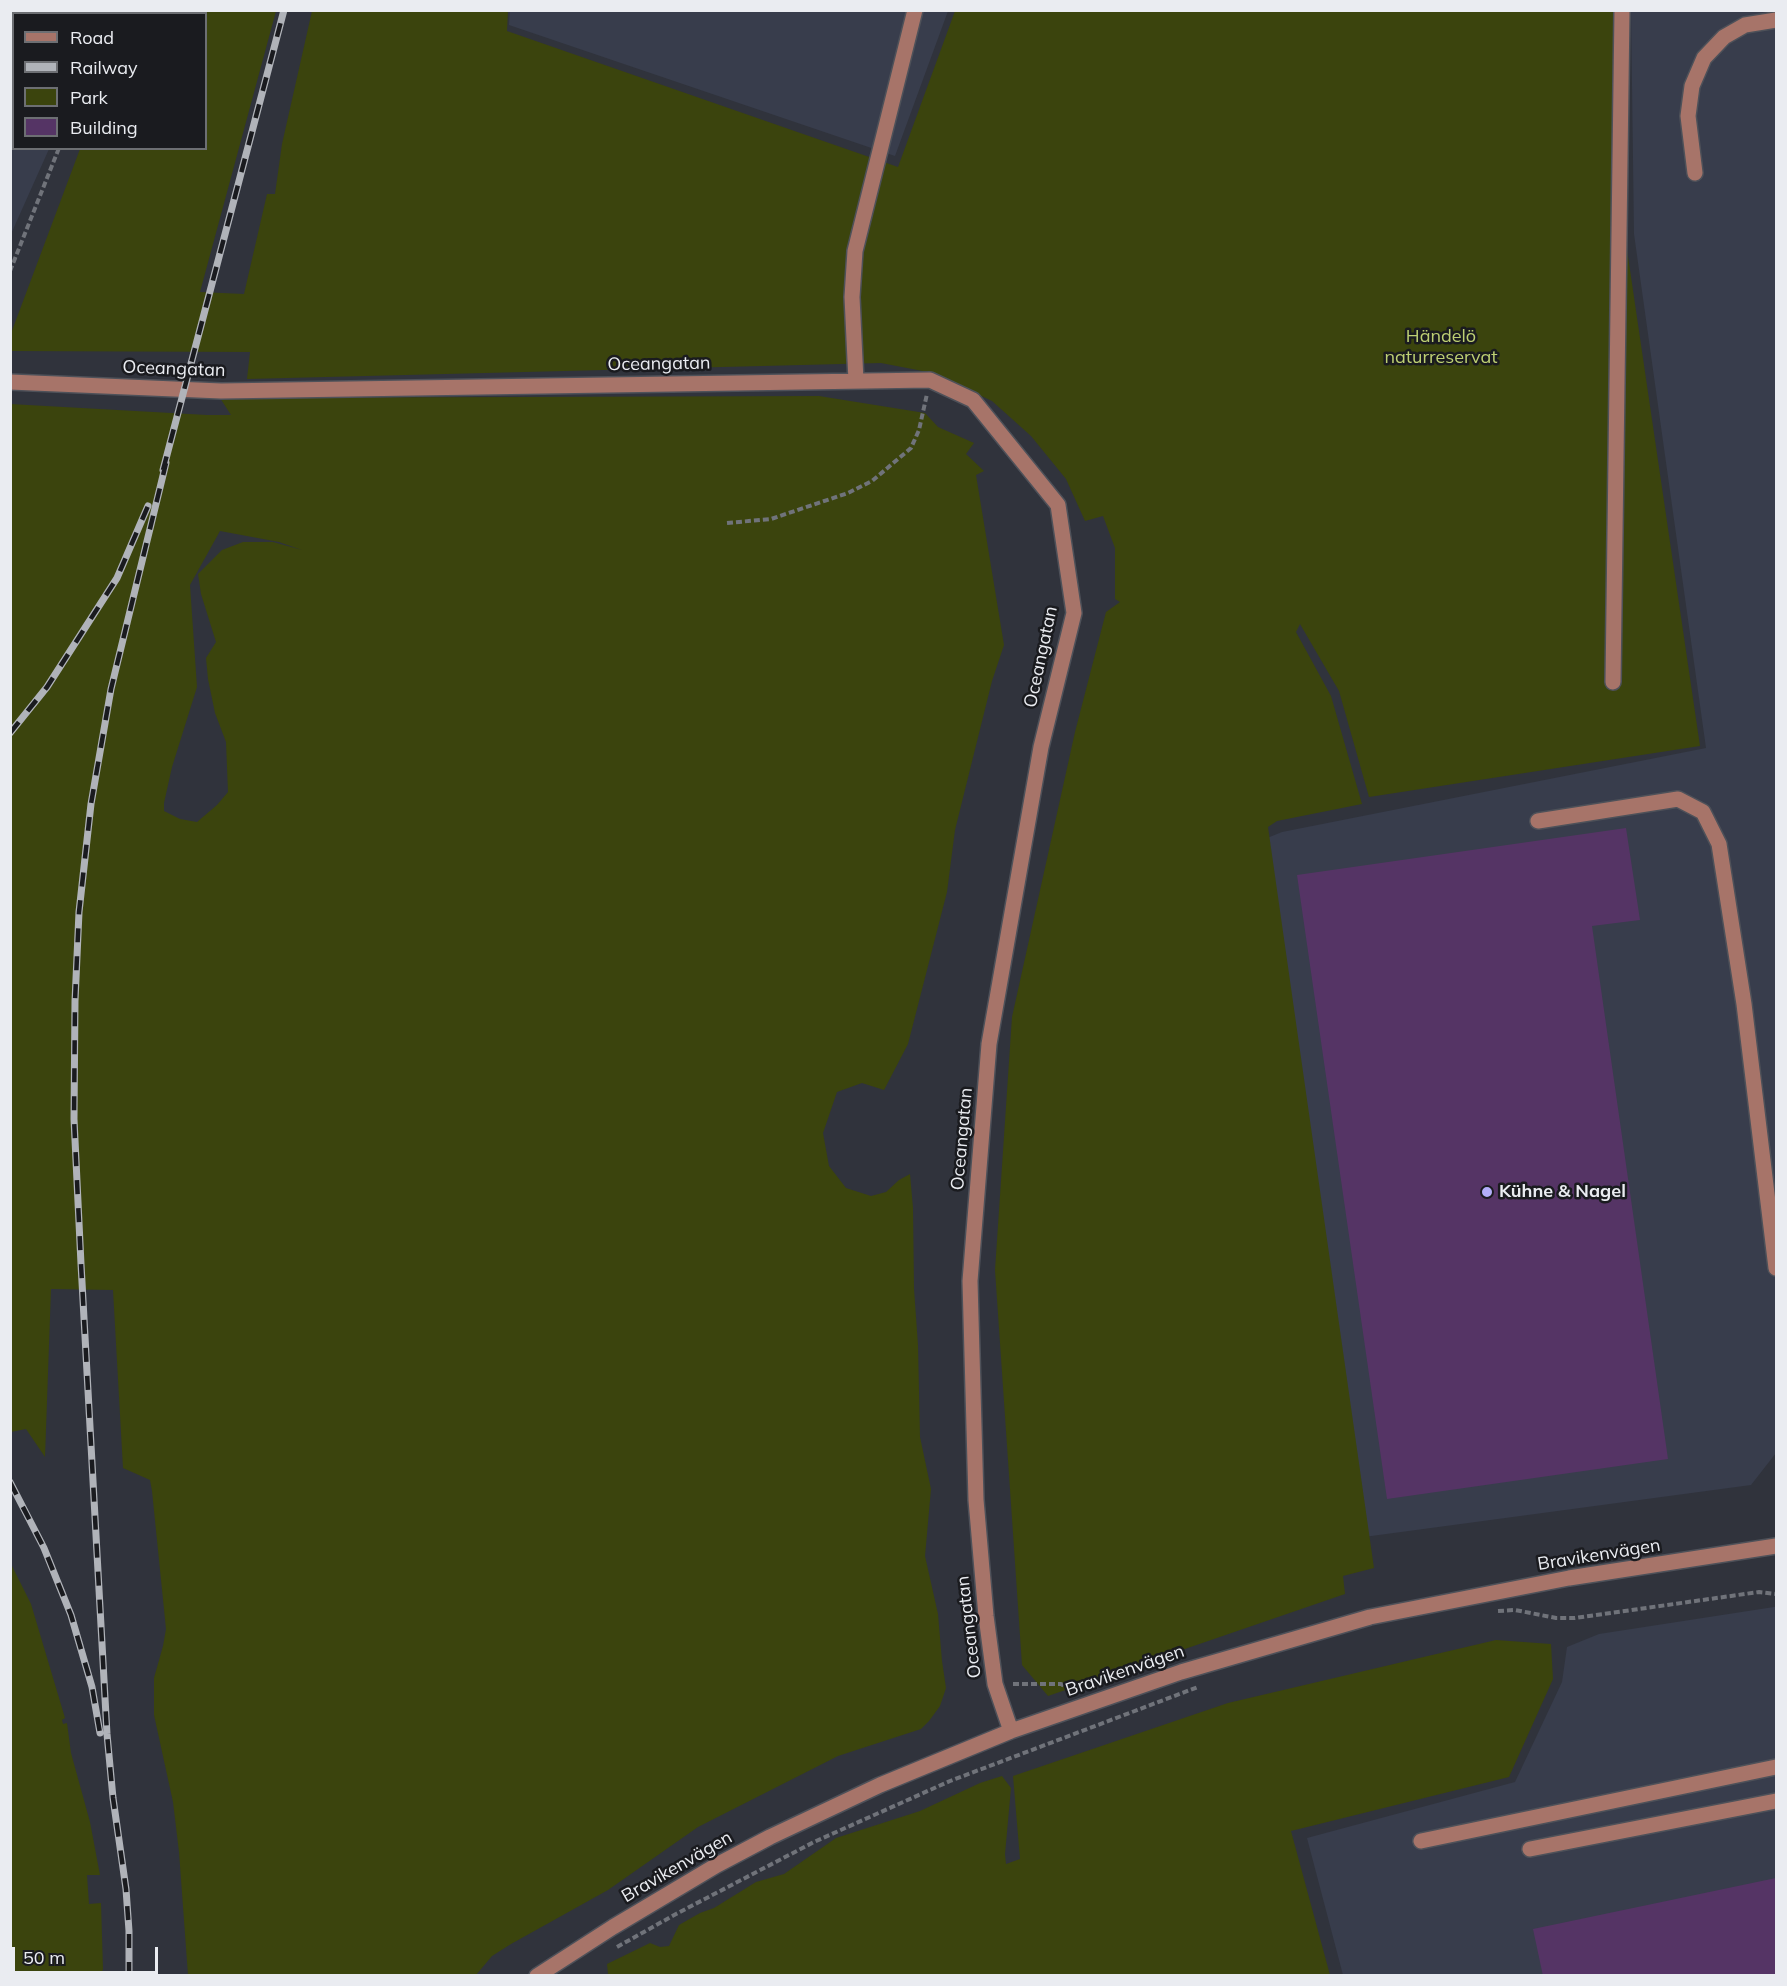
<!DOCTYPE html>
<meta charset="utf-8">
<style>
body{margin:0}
#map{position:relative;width:1787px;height:1986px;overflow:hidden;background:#30333c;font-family:Mulish,sans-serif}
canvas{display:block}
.frame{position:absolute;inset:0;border:12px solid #eaecf1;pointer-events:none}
.legend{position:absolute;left:12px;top:12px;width:195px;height:138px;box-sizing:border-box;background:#1a1b1f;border:2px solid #6d6f73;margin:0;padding:8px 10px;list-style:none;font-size:18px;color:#eaecf1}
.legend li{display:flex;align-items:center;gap:12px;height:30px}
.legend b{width:30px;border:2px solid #6d6f73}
.scale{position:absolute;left:12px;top:1947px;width:146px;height:27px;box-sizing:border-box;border:3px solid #eaecf1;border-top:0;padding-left:8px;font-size:18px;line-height:21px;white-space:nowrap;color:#eaecf1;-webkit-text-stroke:4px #1a1b1f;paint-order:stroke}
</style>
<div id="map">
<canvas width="1787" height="1986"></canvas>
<div class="frame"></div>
<ul class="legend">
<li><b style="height:8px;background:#a77469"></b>Road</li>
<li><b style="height:8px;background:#b0b3b9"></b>Railway</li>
<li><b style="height:16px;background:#3b440d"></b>Park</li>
<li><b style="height:16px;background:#553465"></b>Building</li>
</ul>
<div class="scale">50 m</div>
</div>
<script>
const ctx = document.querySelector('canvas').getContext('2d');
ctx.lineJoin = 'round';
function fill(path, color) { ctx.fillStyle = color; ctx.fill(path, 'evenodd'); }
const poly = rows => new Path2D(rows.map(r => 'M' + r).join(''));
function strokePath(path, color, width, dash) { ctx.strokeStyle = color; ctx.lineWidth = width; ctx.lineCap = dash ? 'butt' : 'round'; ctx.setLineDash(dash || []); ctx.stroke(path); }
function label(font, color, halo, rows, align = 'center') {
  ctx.font = font + ' Mulish,sans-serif'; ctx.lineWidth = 5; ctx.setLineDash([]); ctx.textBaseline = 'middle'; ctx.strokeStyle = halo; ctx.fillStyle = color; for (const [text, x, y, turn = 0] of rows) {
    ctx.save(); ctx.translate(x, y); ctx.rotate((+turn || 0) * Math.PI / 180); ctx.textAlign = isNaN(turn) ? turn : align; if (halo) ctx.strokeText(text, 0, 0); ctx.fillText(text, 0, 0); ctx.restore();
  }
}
fill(poly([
 [510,10,948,11,895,156,509,25],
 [1631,11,1776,11,1776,1453,1751,1485,1349,1539,1240,849,1282,832,1706,748,1634,234],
 [10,16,14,19,14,148,49,149,11,234],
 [1774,1607,1776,1607,1776,1975,1343,1975,1307,1838,1515,1782,1562,1682,1567,1647,1599,1634]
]), '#383d4c');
fill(poly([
 [11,11,276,11,200,292,244,294,267,194,275,194,282,144,312,11,508,11,507,31,898,167,955,11,1626,11,1625,236,1700,746,1369,797,1339,691,1300,624,1296,632,1331,696,1362,804,1277,821,1268,827,1374,1568,1343,1576,1345,1594,1048,1696,1022,1665,995,1270,1012,1017,1075,732,1106,612,1120,602,1115,599,1115,548,1103,516,1085,521,1066,479,1031,436,992,401,933,373,881,363,247,379,250,352,11,351,10,336,80,149,206,148,206,14,14,14,13,43,11,41],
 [819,396,925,413,938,427,974,443,966,454,984,471,976,475,1004,645,992,681,955,830,947,892,908,1044,884,1090,862,1083,837,1092,823,1133,829,1166,846,1188,871,1196,886,1192,899,1180,910,1174,913,1208,914,1289,918,1345,920,1437,931,1489,925,1556,938,1614,942,1661,946,1688,940,1706,929,1721,921,1729,838,1756,698,1827,608,1890,511,1944,492,1956,476,1975,188,1975,179,1852,173,1802,154,1715,154,1678,163,1646,166,1629,152,1491,150,1480,123,1468,113,1290,51,1289,45,1457,26,1429,11,1432,10,404,207,415,231,415,220,398],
 [220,531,279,542,302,550,273,542,243,542,222,550,198,574,201,594,216,642,206,658,208,679,215,713,226,742,228,792,217,805,197,822,180,819,164,811,164,803,172,767,197,687,190,585],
 [11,1564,31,1604,65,1718,62,1720,63,1724,67,1723,71,1753,90,1822,100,1875,87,1875,89,1904,101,1903,103,1969,101,1975,11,1975],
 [1496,1640,1551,1644,1553,1679,1509,1777,1291,1831,1330,1975,608,1974,607,1964,650,1943,660,1947,669,1946,679,1925,700,1913,714,1908,756,1882,784,1874,836,1838,920,1811,980,1783,1002,1776,1011,1788,1005,1854,1006,1864,1020,1859,1013,1776,1228,1703]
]), '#3b440d');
fill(poly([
 [1626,828,1640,920,1592,926,1668,1459,1387,1499,1297,875],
 [1776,1878,1776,1976,1543,1976,1533,1929]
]), '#553465');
const minor = poly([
 [1695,173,1688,116,1692,86,1704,58,1724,37,1745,25,1776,20],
 [856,381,852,297,855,251,915,10],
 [10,382,221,391,930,380,973,400,1058,505,1074,613,1041,747,989,1044,970,1281,976,1500,986,1616,995,1684,1011,1731],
 [1613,682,1622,10],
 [1538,821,1678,799,1703,812,1719,844,1744,1004,1776,1268],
 [1421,1841,1776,1767],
 [1530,1849,1776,1801],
 [537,1976,613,1927,717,1865,770,1837,880,1785,1011,1731,1181,1672,1370,1617,1569,1578,1776,1546]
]);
strokePath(minor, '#4e5159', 18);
strokePath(poly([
 [130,14,132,10],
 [10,271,59,148],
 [727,523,771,519,848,493,872,481,911,448,919,430,927,394],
 [1498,1611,1515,1610,1556,1618,1575,1618,1759,1592,1776,1594],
 [1013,1684,1061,1684,1069,1689,1072,1695],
 [617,1947,676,1914,814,1842,950,1781,1198,1687]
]), '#70737a', 4, [6, 3]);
strokePath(minor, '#a77469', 15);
const rail = poly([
 [163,470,284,10],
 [10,733,47,687,117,578,148,506],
 [10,1482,44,1548,71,1615,92,1687,100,1733],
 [129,1976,129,1931,126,1889,113,1798,107,1734,81,1264,74,1119,75,1001,79,912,91,804,111,689,166,463]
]);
strokePath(rail, '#b0b3b9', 7);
strokePath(rail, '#1a1b1f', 4.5, [14]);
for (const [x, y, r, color] of [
 [1487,1192,6,"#b2adf9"]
]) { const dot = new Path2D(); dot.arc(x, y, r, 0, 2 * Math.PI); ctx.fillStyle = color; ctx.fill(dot); strokePath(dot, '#1a1b1f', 2); }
label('18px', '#bed073', '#1a1b1f', [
 ["Händelö",1441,337],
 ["naturreservat",1441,358]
]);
label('18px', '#eaecf1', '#1a1b1f', [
 ["Oceangatan",659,364,-1],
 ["Oceangatan",174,369,2],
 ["Oceangatan",1041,657,-78],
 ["Oceangatan",962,1139,-85],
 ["Bravikenvägen",1599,1555,-9],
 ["Oceangatan",969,1627,-97],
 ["Bravikenvägen",1125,1671,-19],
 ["Bravikenvägen",677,1867,-30]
]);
label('bold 18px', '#eaecf1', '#1a1b1f', [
 ["Kühne & Nagel",1499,1192]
], 'left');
</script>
